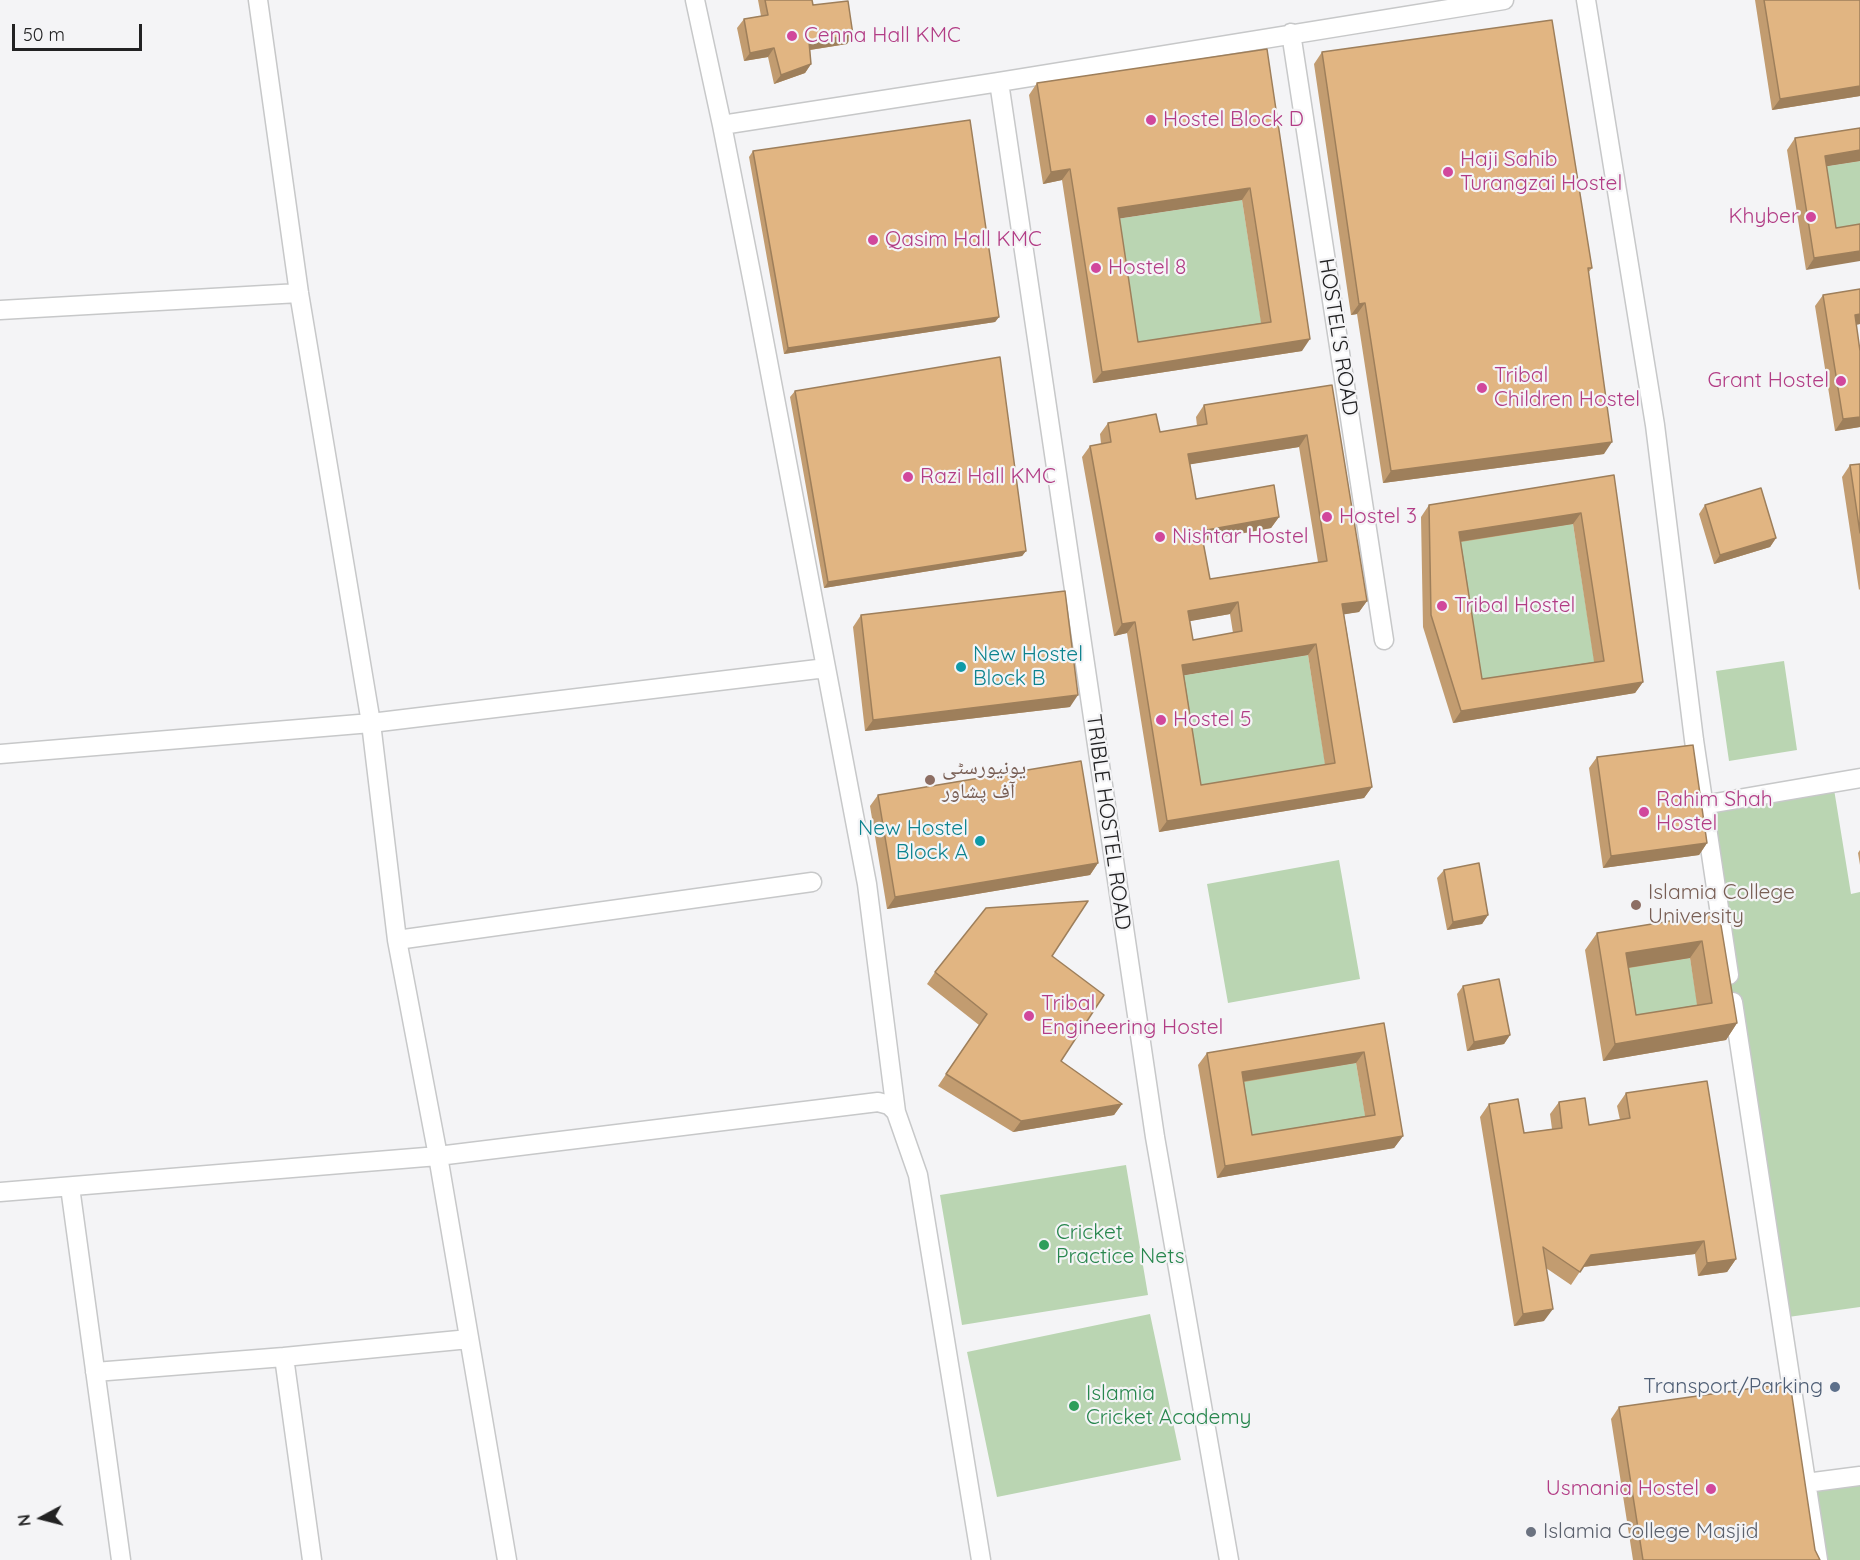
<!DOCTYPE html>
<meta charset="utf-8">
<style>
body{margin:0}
#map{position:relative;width:1860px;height:1560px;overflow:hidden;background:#f4f4f6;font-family:Quicksand,sans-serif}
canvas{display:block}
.north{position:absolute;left:12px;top:1488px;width:60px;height:60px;-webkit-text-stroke:4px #f4f4f6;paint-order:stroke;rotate:263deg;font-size:16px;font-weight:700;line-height:24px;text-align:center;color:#222223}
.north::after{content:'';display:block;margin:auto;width:21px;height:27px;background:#222223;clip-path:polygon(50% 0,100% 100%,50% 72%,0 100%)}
.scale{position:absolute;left:12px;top:24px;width:130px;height:27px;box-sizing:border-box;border:3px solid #222223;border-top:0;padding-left:8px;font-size:18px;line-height:21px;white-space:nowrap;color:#222223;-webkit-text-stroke:4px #f4f4f6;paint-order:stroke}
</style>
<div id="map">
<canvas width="1860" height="1560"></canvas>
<div class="north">N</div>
<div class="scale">50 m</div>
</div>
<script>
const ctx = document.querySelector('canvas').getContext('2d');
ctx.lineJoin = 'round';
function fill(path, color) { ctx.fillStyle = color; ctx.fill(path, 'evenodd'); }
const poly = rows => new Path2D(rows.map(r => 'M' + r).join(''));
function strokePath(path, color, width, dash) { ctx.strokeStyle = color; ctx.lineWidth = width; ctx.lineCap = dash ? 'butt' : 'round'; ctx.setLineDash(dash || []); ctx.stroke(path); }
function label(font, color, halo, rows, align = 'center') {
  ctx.font = font + ' Quicksand,"Noto Naskh Arabic",sans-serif'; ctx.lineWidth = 4.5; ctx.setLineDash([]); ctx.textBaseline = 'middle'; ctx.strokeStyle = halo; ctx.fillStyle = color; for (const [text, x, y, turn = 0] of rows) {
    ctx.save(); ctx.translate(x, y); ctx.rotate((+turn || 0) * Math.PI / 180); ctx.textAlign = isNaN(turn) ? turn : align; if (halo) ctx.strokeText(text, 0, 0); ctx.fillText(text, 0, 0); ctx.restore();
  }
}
fill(poly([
 [1860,161,1860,234,1828,239,1816,168],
 [1242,200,1263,333,1130,354,1110,220],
 [1573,524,1596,672,1474,691,1451,543],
 [1308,655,1327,775,1193,796,1174,677],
 [1784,661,1797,750,1729,761,1716,671],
 [1833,783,1851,894,1860,892,1860,1307,1781,1318,1703,805],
 [1339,860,1360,979,1228,1003,1207,884],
 [1690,958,1700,1020,1624,1032,1614,970],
 [1356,1063,1367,1126,1244,1146,1234,1083],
 [1126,1165,1148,1295,962,1325,940,1195],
 [1150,1314,1181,1460,997,1497,967,1352],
 [1860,1476,1860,1560,1818,1560,1806,1483]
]), '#bad5b2');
const street = poly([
 [258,0,299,293,371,723,397,940,438,1156,507,1560],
 [695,0,722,125,755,293,867,884,896,1112],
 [1586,0,1655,425,1694,740,1729,975],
 [1291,33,1384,640],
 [999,82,1155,1137,1229,1560],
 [722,125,999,82,1504,0],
 [0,310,299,293],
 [0,754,371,723,826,668],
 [1703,805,1860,778],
 [397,940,812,882],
 [1733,1002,1818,1560],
 [70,1187,121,1560],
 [0,1192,438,1156,878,1102,889,1105,896,1112,918,1175,981,1560],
 [284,1357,469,1339],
 [95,1372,284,1357,312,1560],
 [1806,1483,1860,1476]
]);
strokePath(street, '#c7c8c9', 21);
strokePath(street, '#fff', 18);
fill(poly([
 [758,0,812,0,813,5,847,44,810,50,811,64,805,73,774,84,768,57,744,61,737,28,744,19,761,16],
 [1755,0,1860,0,1860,96,1772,110],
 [1267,49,1302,351,1093,383,1062,180,1043,184,1029,95,1037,83],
 [1242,200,1261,323,1138,342,1119,218],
 [1322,52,1592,268,1588,273,1604,454,1383,483,1357,314,1351,315,1314,64],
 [1860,128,1860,161,1826,166,1836,228,1806,270,1787,150,1795,138],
 [753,151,999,317,995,322,784,354,749,157],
 [1860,289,1860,324,1856,325,1860,351,1860,427,1835,431,1815,306,1823,295],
 [1332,385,1367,601,1359,612,1344,614,1372,787,1364,798,1159,832,1127,633,1114,636,1082,457,1090,446,1101,444,1100,434,1108,423,1160,432,1197,426,1196,417,1204,405],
 [1299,447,1318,562,1210,579,1203,541,1271,528,1279,517,1196,499,1190,464],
 [1230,614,1233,633,1193,640,1189,621],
 [1308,655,1325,765,1201,785,1184,675],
 [795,391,1026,551,1022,556,824,588,790,397],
 [1860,464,1860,589,1859,590,1842,477,1850,465],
 [1614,475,1643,682,1635,693,1453,723,1423,627,1421,517,1429,505],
 [1573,524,1594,662,1482,679,1461,542],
 [1705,505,1776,538,1770,547,1714,564,1699,514],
 [861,615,1070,707,865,731,853,627],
 [1597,757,1707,843,1699,855,1603,868,1589,768],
 [878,795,1098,863,1090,875,887,909,870,806],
 [1860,850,1860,865,1858,853],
 [1444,870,1488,915,1482,924,1447,930,1437,878],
 [1719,913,1737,1023,1726,1040,1603,1061,1585,950,1597,933],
 [1690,958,1697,1005,1636,1015,1629,968],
 [1052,956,1061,1061,1122,1104,1114,1115,1013,1132,938,1086,979,1025,927,984,935,972],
 [1463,986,1510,1035,1504,1044,1467,1051,1457,994],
 [1384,1023,1403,1136,1394,1148,1217,1178,1198,1065,1207,1053],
 [1356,1063,1365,1116,1252,1135,1244,1082],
 [1626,1093,1736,1259,1727,1272,1698,1276,1695,1254,1583,1267,1571,1285,1546,1268,1544,1321,1514,1326,1480,1117,1489,1104,1524,1133,1552,1129,1550,1114,1559,1102,1589,1125,1620,1120,1617,1106],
 [1619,1407,1815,1550,1820,1560,1633,1560,1611,1419]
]), '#c29c70');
fill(poly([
 [853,35,847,44,803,51,809,42],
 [774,48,768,57,744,61,750,53],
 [811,64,805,73,774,84,781,75],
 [1860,86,1860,96,1772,110,1780,99],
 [1860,150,1860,161,1816,168,1825,156],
 [1070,169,1062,180,1043,184,1051,172],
 [1250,188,1242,200,1110,220,1118,208],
 [1860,251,1860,261,1806,270,1814,258],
 [1365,303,1357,314,1351,315,1359,304],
 [1860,314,1860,324,1846,326,1855,315],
 [999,317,995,322,784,354,788,348],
 [1310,339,1302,351,1093,383,1102,372],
 [1860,417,1860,427,1835,431,1843,419],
 [1307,435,1299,447,1180,466,1188,454],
 [1612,442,1604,454,1383,483,1391,471],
 [1581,513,1573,524,1451,543,1459,532],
 [1279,517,1271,528,1193,542,1201,531],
 [1776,538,1770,547,1714,564,1720,555],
 [1026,551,1022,556,824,588,828,582],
 [1367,601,1359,612,1334,616,1342,604],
 [1238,602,1230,614,1180,623,1188,611],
 [1135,622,1127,633,1114,636,1122,624],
 [1316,644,1308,655,1174,677,1182,665],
 [1643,682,1635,693,1453,723,1461,711],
 [1078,695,1070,707,865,731,873,720],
 [1372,787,1364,798,1159,832,1167,821],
 [1707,843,1699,855,1603,868,1611,856],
 [1098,863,1090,875,887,909,895,897],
 [1488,915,1482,924,1447,930,1453,922],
 [1702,941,1690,958,1614,970,1626,953],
 [1737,1023,1726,1040,1603,1061,1615,1044],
 [1510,1035,1504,1044,1467,1051,1474,1042],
 [1364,1052,1356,1063,1234,1083,1242,1072],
 [1122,1104,1114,1115,1013,1132,1021,1121],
 [1403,1136,1394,1148,1217,1178,1225,1166],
 [1704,1241,1695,1254,1582,1267,1591,1255],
 [1736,1259,1727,1272,1698,1276,1707,1263],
 [1553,1309,1544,1321,1514,1326,1523,1314]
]), '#9e7f5b');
const building = poly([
 [765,0,812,0,813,5,848,1,853,35,809,42,811,64,781,75,774,48,750,53,744,19,768,15,765,0],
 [1764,0,1860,0,1860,86,1780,99,1764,0],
 [1552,20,1592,268,1588,268,1612,442,1391,471,1365,303,1359,304,1322,52,1552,20],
 [1267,49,1310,339,1102,372,1070,169,1051,172,1037,83,1267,49],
 [1250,188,1271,322,1138,342,1118,208,1250,188],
 [970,120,999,317,788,348,753,151,970,120],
 [1860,128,1860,150,1825,156,1836,228,1860,224,1860,251,1814,258,1795,138,1860,128],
 [1860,289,1860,314,1855,315,1860,351,1860,417,1843,419,1823,295,1860,289],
 [1000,357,1026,551,828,582,795,391,1000,357],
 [1332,385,1367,601,1342,604,1372,787,1167,821,1135,622,1122,624,1090,446,1111,442,1108,423,1156,414,1160,432,1207,424,1204,405,1332,385],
 [1307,435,1327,561,1210,579,1201,531,1279,517,1274,485,1196,499,1188,454,1307,435],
 [1238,602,1242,631,1193,640,1188,611,1238,602],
 [1316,644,1335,763,1201,785,1182,665,1316,644],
 [1860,464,1860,533,1850,465,1860,464],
 [1614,475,1643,682,1461,711,1431,615,1429,505,1614,475],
 [1581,513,1604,661,1482,679,1459,532,1581,513],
 [1761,488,1776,538,1720,555,1705,505,1761,488],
 [1065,591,1078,695,873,720,861,615,1065,591],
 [1693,745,1707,843,1611,856,1597,757,1693,745],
 [1081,761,1098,863,895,897,878,795,1081,761],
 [1479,863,1488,915,1453,922,1444,870,1479,863],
 [1088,901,1052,956,1104,995,1061,1061,1122,1104,1021,1121,946,1074,987,1014,935,972,986,908,1088,901],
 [1719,913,1737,1023,1615,1044,1597,933,1719,913],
 [1702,941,1712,1003,1636,1015,1626,953,1702,941],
 [1499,979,1510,1035,1474,1042,1463,986,1499,979],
 [1384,1023,1403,1136,1225,1166,1207,1053,1384,1023],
 [1364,1052,1375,1115,1252,1135,1242,1072,1364,1052],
 [1707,1081,1736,1259,1707,1263,1704,1241,1591,1255,1580,1272,1543,1247,1553,1309,1523,1314,1489,1104,1518,1099,1524,1133,1562,1128,1559,1102,1585,1098,1589,1125,1630,1118,1626,1093,1707,1081],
 [1790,1383,1815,1550,1820,1560,1643,1560,1619,1407,1790,1383]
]);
fill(building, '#e1b582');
strokePath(building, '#9e7f5b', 1.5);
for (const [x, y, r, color] of [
 [792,36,6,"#d1479c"],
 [1151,120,6,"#d1479c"],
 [1448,172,6,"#d1479c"],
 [1811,217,6,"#d1479c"],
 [873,240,6,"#d1479c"],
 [1096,268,6,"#d1479c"],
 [1841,381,6,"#d1479c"],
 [1482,388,6,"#d1479c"],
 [908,477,6,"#d1479c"],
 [1327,517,6,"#d1479c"],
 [1160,537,6,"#d1479c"],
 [1442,606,6,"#d1479c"],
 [961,667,6,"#0f9aa8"],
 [1161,720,6,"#d1479c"],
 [930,780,6,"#8d6e63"],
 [1644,812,6,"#d1479c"],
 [980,841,6,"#0f9aa8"],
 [1636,905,6,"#8d6e63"],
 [1029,1016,6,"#d1479c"],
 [1044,1245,6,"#2e9e5b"],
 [1835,1387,6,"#5c6f8a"],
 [1074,1406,6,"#2e9e5b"],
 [1711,1489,6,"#d1479c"],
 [1531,1532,6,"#6b7280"]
]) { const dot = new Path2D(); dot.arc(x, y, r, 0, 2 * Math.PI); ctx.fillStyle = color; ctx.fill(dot); strokePath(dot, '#f4f4f6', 2); }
label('21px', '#b23c85', '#f4f4f6', [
 ["Cenna Hall KMC",804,36],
 ["Hostel Block D",1163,120],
 ["Haji Sahib",1460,160],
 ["Turangzai Hostel",1460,184],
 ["Khyber",1799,217,"right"],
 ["Qasim Hall KMC",885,240],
 ["Hostel 8",1108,268],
 ["Tribal",1494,376],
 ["Children Hostel",1494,400],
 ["Grant Hostel",1829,381,"right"],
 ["Razi Hall KMC",920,477],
 ["Hostel 3",1339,517],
 ["Nishtar Hostel",1172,537],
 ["Tribal Hostel",1454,606],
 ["Hostel 5",1173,720],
 ["Rahim Shah",1656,800],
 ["Hostel",1656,824],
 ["Tribal",1041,1004],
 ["Engineering Hostel",1041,1028],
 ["Usmania Hostel",1699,1489,"right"]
], 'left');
label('21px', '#222223', '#f4f4f6', [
 ["HOSTEL'S ROAD",1338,337,81],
 ["TRIBLE HOSTEL ROAD",1108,822,82]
]);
label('21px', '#0d838f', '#f4f4f6', [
 ["New Hostel",973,655],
 ["Block B",973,679],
 ["New Hostel",968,829,"right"],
 ["Block A",968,853,"right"]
], 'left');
label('21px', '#785e54', '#f4f4f6', [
 ["یونیورسٹی",942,768],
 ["آف پشاور",942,792],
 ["Islamia College",1648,893],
 ["University",1648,917]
], 'left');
label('21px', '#27864d', '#f4f4f6', [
 ["Cricket",1056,1233],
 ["Practice Nets",1056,1257],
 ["Islamia",1086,1394],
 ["Cricket Academy",1086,1418]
], 'left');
label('21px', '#4e5e75', '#f4f4f6', [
 ["Transport/Parking",1823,1387]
], 'right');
label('21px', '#5b616d', '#f4f4f6', [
 ["Islamia College Masjid",1543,1532]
], 'left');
</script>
